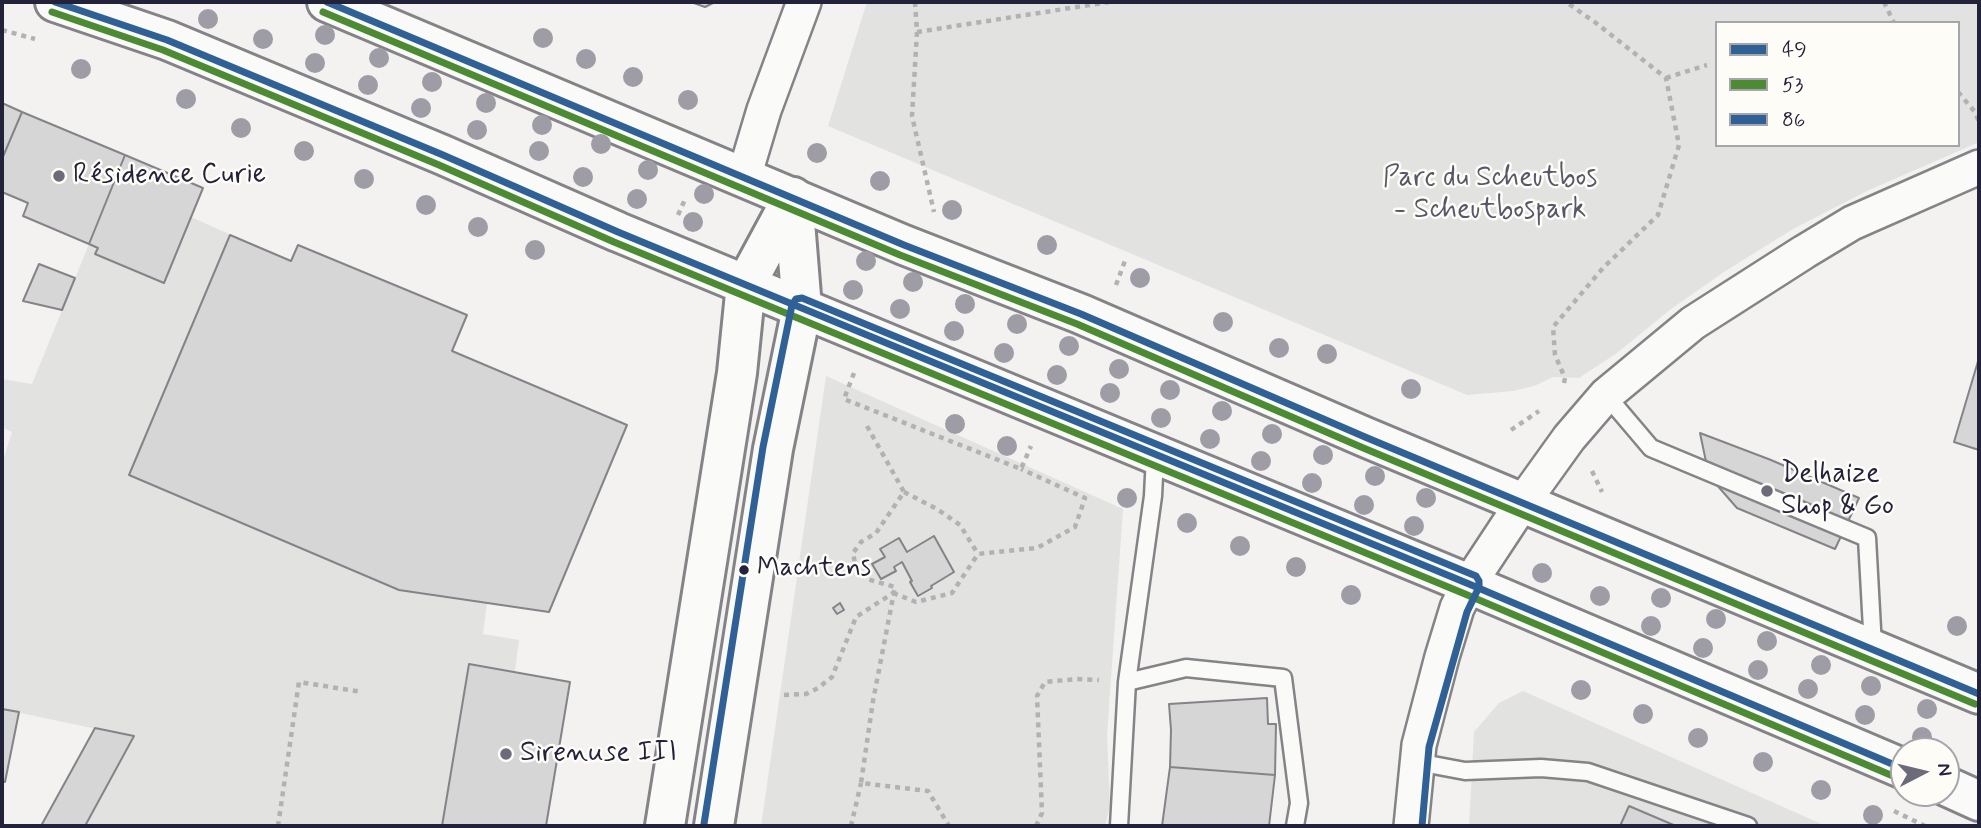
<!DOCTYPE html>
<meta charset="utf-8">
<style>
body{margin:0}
#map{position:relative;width:1981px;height:828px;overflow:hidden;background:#f3f2f0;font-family:Mynerve,sans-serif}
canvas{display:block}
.frame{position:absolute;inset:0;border:4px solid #22223b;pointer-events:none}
.legend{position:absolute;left:1715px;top:21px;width:245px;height:126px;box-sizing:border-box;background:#fdfcf7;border:2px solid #a5a5ac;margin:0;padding:9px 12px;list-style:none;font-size:21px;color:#22223b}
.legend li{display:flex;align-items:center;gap:14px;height:35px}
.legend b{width:35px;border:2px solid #a5a5ac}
.north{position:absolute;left:1890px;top:737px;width:70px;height:70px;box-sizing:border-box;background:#fdfcf7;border:2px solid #a5a5ac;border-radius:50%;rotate:83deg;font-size:19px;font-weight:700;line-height:28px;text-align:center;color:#22223b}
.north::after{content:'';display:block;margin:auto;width:24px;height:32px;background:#6b6b7a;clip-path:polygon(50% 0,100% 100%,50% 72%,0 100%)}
</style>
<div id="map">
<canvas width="1981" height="828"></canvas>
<div class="frame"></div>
<ul class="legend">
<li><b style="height:9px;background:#306196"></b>49</li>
<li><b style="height:9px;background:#4c8b33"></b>53</li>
<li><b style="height:9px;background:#306196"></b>86</li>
</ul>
<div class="north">N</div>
</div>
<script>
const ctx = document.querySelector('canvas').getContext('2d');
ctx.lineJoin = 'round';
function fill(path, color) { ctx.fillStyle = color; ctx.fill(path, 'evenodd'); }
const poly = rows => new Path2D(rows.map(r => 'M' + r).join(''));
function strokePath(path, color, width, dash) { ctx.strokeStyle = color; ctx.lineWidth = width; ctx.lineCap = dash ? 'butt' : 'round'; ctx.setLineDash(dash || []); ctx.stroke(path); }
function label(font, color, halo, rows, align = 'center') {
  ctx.font = font + ' Mynerve,sans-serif'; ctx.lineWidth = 5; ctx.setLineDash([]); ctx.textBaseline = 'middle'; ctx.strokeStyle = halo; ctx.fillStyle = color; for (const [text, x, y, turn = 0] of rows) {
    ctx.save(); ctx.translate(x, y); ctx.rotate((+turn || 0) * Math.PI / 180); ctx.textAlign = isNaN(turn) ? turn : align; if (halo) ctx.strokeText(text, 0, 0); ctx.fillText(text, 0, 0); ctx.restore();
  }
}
fill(poly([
 [867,2,1979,2,1979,142,1867,191,1793,229,1724,272,1671,309,1617,353,1579,378,1553,377,1534,386,1513,391,1467,395,828,126],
 [1717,23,1958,23,1958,145,1717,145],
 [191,217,276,255,585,525,549,612,487,603,483,634,519,640,515,671,469,664,442,826,85,826,134,737,2,709,2,553,4,544,2,543,2,463,12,432,2,427,2,379,32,384,89,244,98,248,96,254,163,283],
 [826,376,1123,509,1107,735,1110,805,1105,826,761,826],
 [1523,691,1826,826,1676,826,1629,806,1620,826,1469,826,1474,732,1499,703]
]), '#e2e2e1');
const building = poly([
 [691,2,715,2,705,7,691,2],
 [2,103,22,112,2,159,2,103],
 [22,112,125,155,89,244,23,216,28,203,2,192,2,159,22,112],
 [125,155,203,188,164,283,95,254,98,248,89,244,125,155],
 [230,235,291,261,298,245,467,315,452,351,627,425,549,612,399,590,129,475,230,235],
 [39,264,75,278,62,310,23,301,39,264],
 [1979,358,1979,450,1954,442,1979,358],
 [1700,433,1771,460,1859,498,1835,549,1737,508,1709,476,1700,433],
 [934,536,954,572,931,586,932,588,918,596,910,582,912,581,902,562,894,567,896,571,881,579,872,564,885,557,880,549,899,538,907,552,934,536],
 [840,603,844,610,837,614,833,608,840,603],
 [469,664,570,682,546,826,442,826,469,664],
 [1267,698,1268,724,1276,724,1275,775,1170,767,1171,730,1169,704,1267,698],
 [2,709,19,712,5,782,2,781,2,709],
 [95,728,134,736,85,826,41,826,95,728],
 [1170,767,1275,775,1269,826,1162,826,1170,767],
 [1629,806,1676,826,1620,826,1629,806]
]);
fill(building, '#d7d6d6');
strokePath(building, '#848488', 2);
const service = poly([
 [1606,395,1651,448,1867,538,1873,647],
 [1127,682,1186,668,1283,678,1299,803,1295,826],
 [1417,762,1465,771,1541,768,1588,772,1748,826],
 [1119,826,1127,682,1153,496,1155,456]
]);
const minor = poly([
 [744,177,764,110,804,2],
 [1411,826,1419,745,1442,657,1457,608,1469,584,1523,502,1569,438,1606,395,1693,323,1804,252,1852,223,1979,167]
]);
const tertiary = poly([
 [665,826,737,373,746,284,793,197],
 [714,826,773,449,802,308,793,197]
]);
const primary = poly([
 [55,2,167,40,443,155,618,232,1469,584,1904,769],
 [327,2,904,245,1081,314,1365,437,1979,694],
 [1946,786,1979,801]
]);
strokePath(service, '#848488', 21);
strokePath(minor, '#848488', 38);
strokePath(tertiary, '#848488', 44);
strokePath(primary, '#848488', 44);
strokePath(poly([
 [915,2,917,32,912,116,934,212],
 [1884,2,1894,23],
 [2,30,35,39],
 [917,32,1109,2],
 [1666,78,1707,65],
 [1958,92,1975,112,1979,122],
 [678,215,686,197],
 [1116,285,1126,258],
 [854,373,844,399,1021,469,1031,446],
 [1564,383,1565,378,1555,355,1553,327,1603,268,1658,215,1679,145,1666,78,1596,23,1566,2],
 [867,426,904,492,876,533,861,542,853,553,856,569,867,579,895,587,873,701,861,783,928,791,949,826],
 [1511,430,1539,411],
 [1592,471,1602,492],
 [904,492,937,509,960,525,978,554],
 [893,593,916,602,952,593,978,554,1037,548,1075,527,1085,498,1021,469],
 [784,695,806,694,818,688,832,677,856,617,893,593],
 [1894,811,1925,826],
 [278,826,299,682,362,692],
 [851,826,861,783],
 [1036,826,1042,813,1037,696,1045,682,1077,679,1099,680]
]), '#b2b2b4', 4.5, [5, 5]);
strokePath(service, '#fafaf8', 16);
strokePath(minor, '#fafaf8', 33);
strokePath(tertiary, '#fafaf8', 38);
strokePath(primary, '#fafaf8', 38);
strokePath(poly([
 [55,2,167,40,443,155,618,232,1469,584,1904,769],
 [327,2,904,245,1081,314,1365,437,1979,694]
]), '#306196', 7);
strokePath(poly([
 [52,12,163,50,439,165,614,242,1465,594,1900,779],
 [323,12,900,255,1077,324,1361,447,1975,704]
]), '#4c8b33', 7);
strokePath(poly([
 [704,824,763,447,792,305,796,299,802,298,1476,576,1479,581,1479,587,1467,612,1429,747,1422,826]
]), '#306196', 7);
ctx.fillStyle = '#9e9da6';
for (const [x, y] of [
 [208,19],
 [325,35],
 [543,38],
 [263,39],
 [379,58],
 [586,59],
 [315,63],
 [81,69],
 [633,77],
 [432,82],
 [368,85],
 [186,99],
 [688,100],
 [486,103],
 [421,108],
 [542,125],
 [241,128],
 [477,130],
 [601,144],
 [304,151],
 [539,151],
 [817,153],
 [648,170],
 [583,177],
 [364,179],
 [880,181],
 [704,194],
 [637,199],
 [426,205],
 [952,210],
 [693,222],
 [478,227],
 [1047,245],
 [535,250],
 [866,261],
 [1140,278],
 [913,282],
 [853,290],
 [965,304],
 [900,309],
 [1223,322],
 [1017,324],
 [954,331],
 [1069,346],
 [1279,348],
 [1004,353],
 [1327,354],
 [1119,369],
 [1057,375],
 [1411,389],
 [1170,390],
 [1110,393],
 [1222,411],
 [1161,418],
 [955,424],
 [1272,434],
 [1210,439],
 [1007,446],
 [1323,455],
 [1261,461],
 [1375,476],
 [1312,483],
 [1127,498],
 [1426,498],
 [1364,505],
 [1187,523],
 [1414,526],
 [1240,546],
 [1296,567],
 [1542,573],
 [1351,595],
 [1600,596],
 [1661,598],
 [1716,619],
 [1651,626],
 [1957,626],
 [1767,641],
 [1703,648],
 [1821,665],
 [1758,670],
 [1871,686],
 [1808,689],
 [1581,690],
 [1927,709],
 [1643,714],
 [1865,715],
 [1922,737],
 [1698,738],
 [1763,762],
 [1821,790],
 [1873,815]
]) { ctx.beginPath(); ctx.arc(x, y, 10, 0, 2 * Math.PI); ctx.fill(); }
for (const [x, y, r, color] of [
 [59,176,7,"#6b6b7a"],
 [1767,491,7,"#6b6b7a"],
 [744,570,6,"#22223b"],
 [506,754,7,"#6b6b7a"]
]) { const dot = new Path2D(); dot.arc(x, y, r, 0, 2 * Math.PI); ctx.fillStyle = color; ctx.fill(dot); strokePath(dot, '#fdfcf7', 2.5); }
label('26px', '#22223b', '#fdfcf7', [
 ["Machtens",757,570]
], 'left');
label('28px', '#22223b', '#fdfcf7', [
 ["Résidence Curie",73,176],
 ["Delhaize",1781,475],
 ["Shop & Go",1781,507],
 ["Sirenuse III",520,754]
], 'left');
label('28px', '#585769', '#fdfcf7', [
 ["Parc du Scheutbos",1490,179],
 ["- Scheutbospark",1490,211]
]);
</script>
